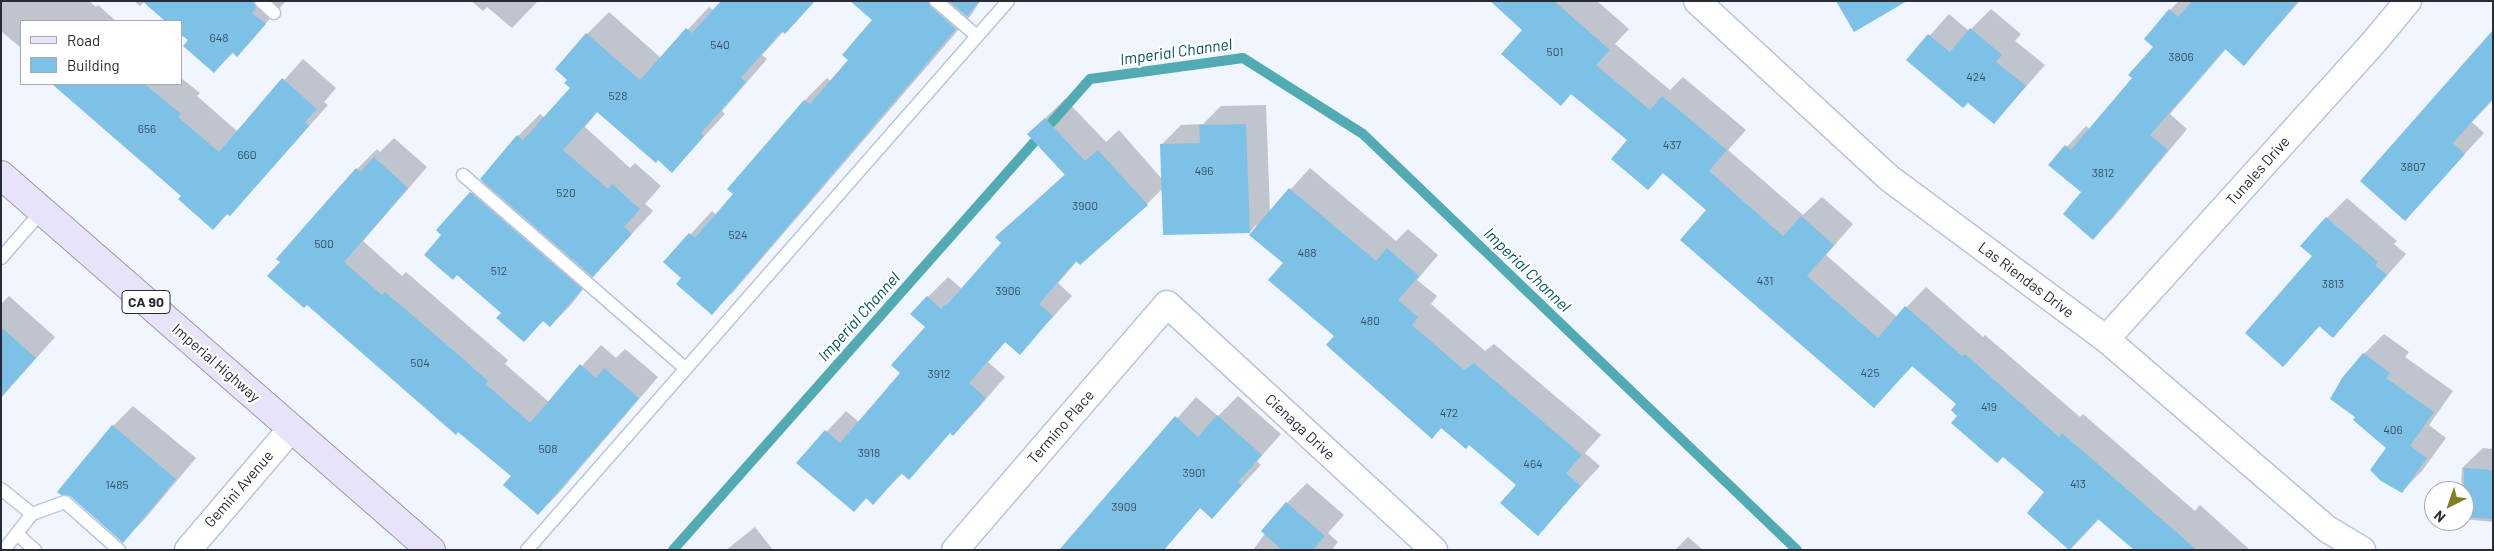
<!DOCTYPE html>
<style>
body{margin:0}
#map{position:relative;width:2494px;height:551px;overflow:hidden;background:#f0f5ff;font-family:Barlow,sans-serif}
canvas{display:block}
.frame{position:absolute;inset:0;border:2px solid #272b35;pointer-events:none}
.legend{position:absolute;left:20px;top:20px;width:162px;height:65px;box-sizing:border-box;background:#fff;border:1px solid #a9aaae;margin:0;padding:6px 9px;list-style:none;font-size:15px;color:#272b35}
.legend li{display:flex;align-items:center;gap:10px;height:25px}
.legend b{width:25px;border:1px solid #a9aaae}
.north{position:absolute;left:2424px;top:481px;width:50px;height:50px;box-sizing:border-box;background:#fff;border:1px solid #a9aaae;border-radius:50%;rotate:221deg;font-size:14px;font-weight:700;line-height:20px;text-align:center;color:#272b35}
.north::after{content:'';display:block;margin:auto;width:18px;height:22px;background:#858027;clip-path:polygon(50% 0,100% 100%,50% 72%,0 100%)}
</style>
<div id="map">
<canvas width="2494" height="551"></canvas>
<div class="frame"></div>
<ul class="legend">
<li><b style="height:6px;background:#e9e3fa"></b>Road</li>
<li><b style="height:14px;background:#7ec1e6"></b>Building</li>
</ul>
<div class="north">N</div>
</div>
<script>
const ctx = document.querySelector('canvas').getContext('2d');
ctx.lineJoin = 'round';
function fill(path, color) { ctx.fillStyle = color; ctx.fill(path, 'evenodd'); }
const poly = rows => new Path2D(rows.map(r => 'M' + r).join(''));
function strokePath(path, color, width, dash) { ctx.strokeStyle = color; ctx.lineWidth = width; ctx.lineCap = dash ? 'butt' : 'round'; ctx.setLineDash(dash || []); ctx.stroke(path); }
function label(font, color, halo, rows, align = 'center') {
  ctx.font = font + ' Barlow,sans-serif'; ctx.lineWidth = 4.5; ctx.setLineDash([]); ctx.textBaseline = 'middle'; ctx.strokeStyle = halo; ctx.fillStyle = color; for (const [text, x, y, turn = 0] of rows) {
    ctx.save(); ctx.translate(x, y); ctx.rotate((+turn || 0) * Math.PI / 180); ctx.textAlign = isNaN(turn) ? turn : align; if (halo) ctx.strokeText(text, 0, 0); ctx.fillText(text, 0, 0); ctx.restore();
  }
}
fill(poly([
 [1,1,89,1,96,7,98,5,116,21,21,21,21,48,1,31],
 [134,1,286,1,237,55,234,52,214,72,189,40,181,21,167,21,144,2,140,6],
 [471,1,538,1,512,28,487,7,483,11],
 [722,1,815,1,785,32,784,31,762,55,767,59,722,111,725,114,672,171,598,111,585,127,630,168,635,163,661,186,645,204,653,211,600,268,570,306,550,326,544,320,524,340,438,230,483,180,518,136,540,114,545,118,572,88,587,34,609,12,661,58,709,7,714,11],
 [852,1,980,1,972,14,734,291,711,313,683,278,665,262,712,211,716,215,735,194,729,189,805,100,827,78,832,82,850,60,874,20],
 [1492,1,1597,1,1629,29,1615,44,1670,90,1683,77,1746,130,1728,150,1803,215,1822,197,1853,224,1826,255,1897,317,1926,287,1983,337,1985,335,2080,417,2083,414,2195,511,2200,505,2250,550,2141,550,2100,518,2071,549,2028,512,2046,492,1959,416,1957,404,1913,365,1874,407,1708,210,1629,140,1524,29],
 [2179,1,2300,1,2244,64,2226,49,2170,114,2187,129,2113,218,2093,238,2083,192,2050,165,2086,126,2090,129,2134,78,2155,46,2170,10],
 [1991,9,2021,34,2015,41,2045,65,1994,123,1968,101,1908,60,1949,14,1969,31],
 [2493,31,2493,100,2472,122,2484,133,2405,219],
 [303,59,336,88,324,102,328,105,230,215,183,196,53,84,181,84,181,78,200,93,197,96,238,132],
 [1065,99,1106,142,1119,130,1162,179,1161,145,1181,125,1203,124,1221,106,1266,105,1270,212,1310,168,1396,241,1408,229,1438,255,1417,280,1437,296,1431,304,1485,351,1494,344,1601,435,1585,453,1600,466,1537,534,1517,485,1469,443,1442,427,1432,437,1336,336,1256,225,1250,232,1162,189,1147,204,1078,260,1058,283,1072,296,1020,353,1006,341,988,362,1005,377,973,414,953,434,951,432,909,478,903,473,873,503,867,498,854,510,798,462,846,411,859,422,902,373,927,327,912,314,928,297,948,277,962,289,1003,243,997,237,1065,174,1029,134],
 [394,138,427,167,363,241,402,276,406,272,473,330,508,360,505,364,549,402,601,345,616,358,625,349,658,377,558,494,538,514,513,476,307,303,357,169,377,149,380,152],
 [2347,198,2397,241,2394,244,2406,254,2333,337,2320,326,2283,365,2313,256,2327,218],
 [9,296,55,337,1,398,1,304],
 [2384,334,2409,352,2405,357,2453,391,2429,425,2446,438,2422,471,2402,491,2364,354],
 [1238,396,1281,434,1257,461,1261,465,1212,517,1201,507,1163,550,1060,550,1196,397,1218,416],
 [133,406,196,458,143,521,123,541,71,495,58,492,113,426],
 [2483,448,2493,449,2493,522,2464,519,2464,491,2461,491,2462,468],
 [1307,483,1344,515,1328,533,1338,542,1333,548,1335,550,1253,550,1287,503],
 [755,527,773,550,726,550],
 [1688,537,1703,550,1675,550]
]), '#0003');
strokePath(poly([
 [673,550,1090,79,1243,58,1363,134,1797,550]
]), '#52abb2', 10);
fill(poly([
 [142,1,253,1,256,8,252,13,266,24,237,57,232,52,214,73,183,46,188,40,181,35,181,21,165,21],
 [721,1,815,1,785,34,782,31,741,78,746,82,701,133,704,136,672,173,658,160,656,163,597,112,563,150,608,189,612,184,640,209,624,227,632,234,593,277,480,179,517,135,523,140,570,88,564,83,567,80,555,69,586,33,640,80,686,28,692,33],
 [850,1,928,1,931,7,956,29,712,315,676,284,681,278,663,262,689,233,695,238,733,194,727,189,804,100,810,104,848,60,842,55,872,20],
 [949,1,980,1,967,16],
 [1490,1,1554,1,1610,50,1596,65,1650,110,1662,96,1727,150,1709,171,1783,236,1801,216,1834,245,1807,276,1878,338,1905,306,1962,356,1965,354,2059,437,2062,433,2197,550,2134,550,2098,519,2069,550,2027,513,2044,492,2003,457,1997,463,1951,423,1957,416,1951,410,1956,404,1912,366,1874,408,1680,240,1706,210,1663,173,1648,190,1611,159,1627,140,1571,94,1561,106,1501,54,1522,30],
 [1836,1,1907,1,1854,32],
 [2192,1,2298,1,2244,66,2225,49,2150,135,2168,150,2093,240,2063,214,2081,192,2048,165,2065,145,2071,150,2132,78,2128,75,2153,47,2144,39,2169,9,2178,17],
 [1970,28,2002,55,1996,62,2026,86,1994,124,1968,103,1963,108,1906,60,1928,34,1950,52],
 [2493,30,2493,98,2453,143,2465,154,2405,221,2360,181],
 [282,78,317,109,305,122,309,126,230,216,227,214,213,230,178,199,181,196,52,84,145,84,181,114,178,117,219,152],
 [1045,118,1085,161,1098,150,1148,205,1080,265,1076,261,1039,304,1053,316,1020,355,1005,342,969,383,986,398,953,436,950,433,909,480,901,473,873,505,866,498,854,512,796,463,825,430,840,443,900,373,891,365,925,327,910,314,927,296,941,309,944,305,946,306,1001,243,995,237,1065,175,1027,134],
 [1246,124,1250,233,1163,235,1160,144,1200,143,1199,125],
 [374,157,408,188,344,262,382,295,385,292,453,350,488,381,486,384,530,423,580,364,596,378,604,368,639,398,538,515,503,485,511,476,458,432,456,435,307,305,304,308,267,276,280,262,276,259,304,227,356,168,360,172],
 [1289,188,1376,261,1387,248,1419,276,1398,300,1418,317,1412,325,1464,370,1474,363,1582,455,1566,473,1581,486,1538,536,1500,503,1516,485,1469,445,1466,449,1441,428,1432,439,1326,345,1334,336,1268,280,1283,263,1249,235],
 [470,192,582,289,550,327,543,321,524,342,496,318,501,313,457,275,453,280,424,255,441,235,436,230],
 [2326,217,2378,262,2375,265,2387,275,2333,338,2319,326,2283,367,2245,333,2312,256,2300,246],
 [1,327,36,358,1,397],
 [2363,353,2390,373,2386,378,2434,412,2410,446,2427,458,2402,493,2381,481,2370,470,2386,448,2353,420,2355,417,2330,399,2342,378],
 [1217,415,1262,455,1238,482,1242,485,1212,519,1200,508,1164,550,1059,550,1175,416,1198,437],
 [112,425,176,479,123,543,70,496,61,495,57,492],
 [2464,468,2491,470,2493,473,2493,519,2464,517],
 [1286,502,1325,536,1313,550,1282,550,1261,531]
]), '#7ec1e6');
const service = poly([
 [261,1,274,13],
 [936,1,977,36],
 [463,175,686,369],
 [1,258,42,211],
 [1,489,32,514],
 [17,534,35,550],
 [4,550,32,514,65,502,119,550],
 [527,550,1008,1]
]);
const minor = poly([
 [1697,1,1889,178,2106,339,2327,529,2362,550],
 [2106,339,2374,42,2408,1],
 [188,550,291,429],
 [955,550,1167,304,1434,550]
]);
const primary = poly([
 [1,175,431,550]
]);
strokePath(service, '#b9c5dd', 15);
strokePath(minor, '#b9c5dd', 29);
strokePath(primary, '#9b96b3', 30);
strokePath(service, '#fff', 12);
strokePath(minor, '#fff', 26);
strokePath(primary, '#e9e3fa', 28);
label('12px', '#3d5061', null, [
 ["648",219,38],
 ["540",720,45],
 ["501",1555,52],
 ["3806",2181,57],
 ["424",1976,77],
 ["528",618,96],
 ["656",147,129],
 ["437",1672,145],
 ["660",247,155],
 ["3807",2413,167],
 ["496",1204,171],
 ["3812",2103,173],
 ["520",566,193],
 ["3900",1085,206],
 ["524",738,235],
 ["500",324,244],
 ["488",1307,253],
 ["512",499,271],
 ["431",1765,281],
 ["3813",2333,284],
 ["3906",1008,291],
 ["480",1370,321],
 ["504",420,363],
 ["425",1870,373],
 ["3912",939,374],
 ["419",1989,407],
 ["472",1449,413],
 ["406",2393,430],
 ["508",548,449],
 ["3918",869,453],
 ["464",1533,464],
 ["3901",1194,473],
 ["413",2078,484],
 ["1485",117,485],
 ["3909",1124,507]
]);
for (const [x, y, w] of [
 [146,302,48]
]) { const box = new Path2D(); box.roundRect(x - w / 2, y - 11.5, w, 23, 4); ctx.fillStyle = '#fff'; ctx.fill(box); strokePath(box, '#272b35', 1); }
label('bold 14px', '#272b35', null, [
 ["CA 90",146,302]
]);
label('15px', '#272b35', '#fff', [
 ["Tunales Drive",2258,171,-48],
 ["Las Riendas Drive",2026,280,37],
 ["Imperial Highway",216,363,41],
 ["Termino Place",1061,427,-49],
 ["Cienaga Drive",1300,427,43],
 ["Gemini Avenue",239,489,-49]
]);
label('italic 16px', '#02565b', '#fff', [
 ["Imperial Channel",1176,52,-8],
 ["Imperial Channel",1527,270,44],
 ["Imperial Channel",859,317,-48]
]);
</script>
